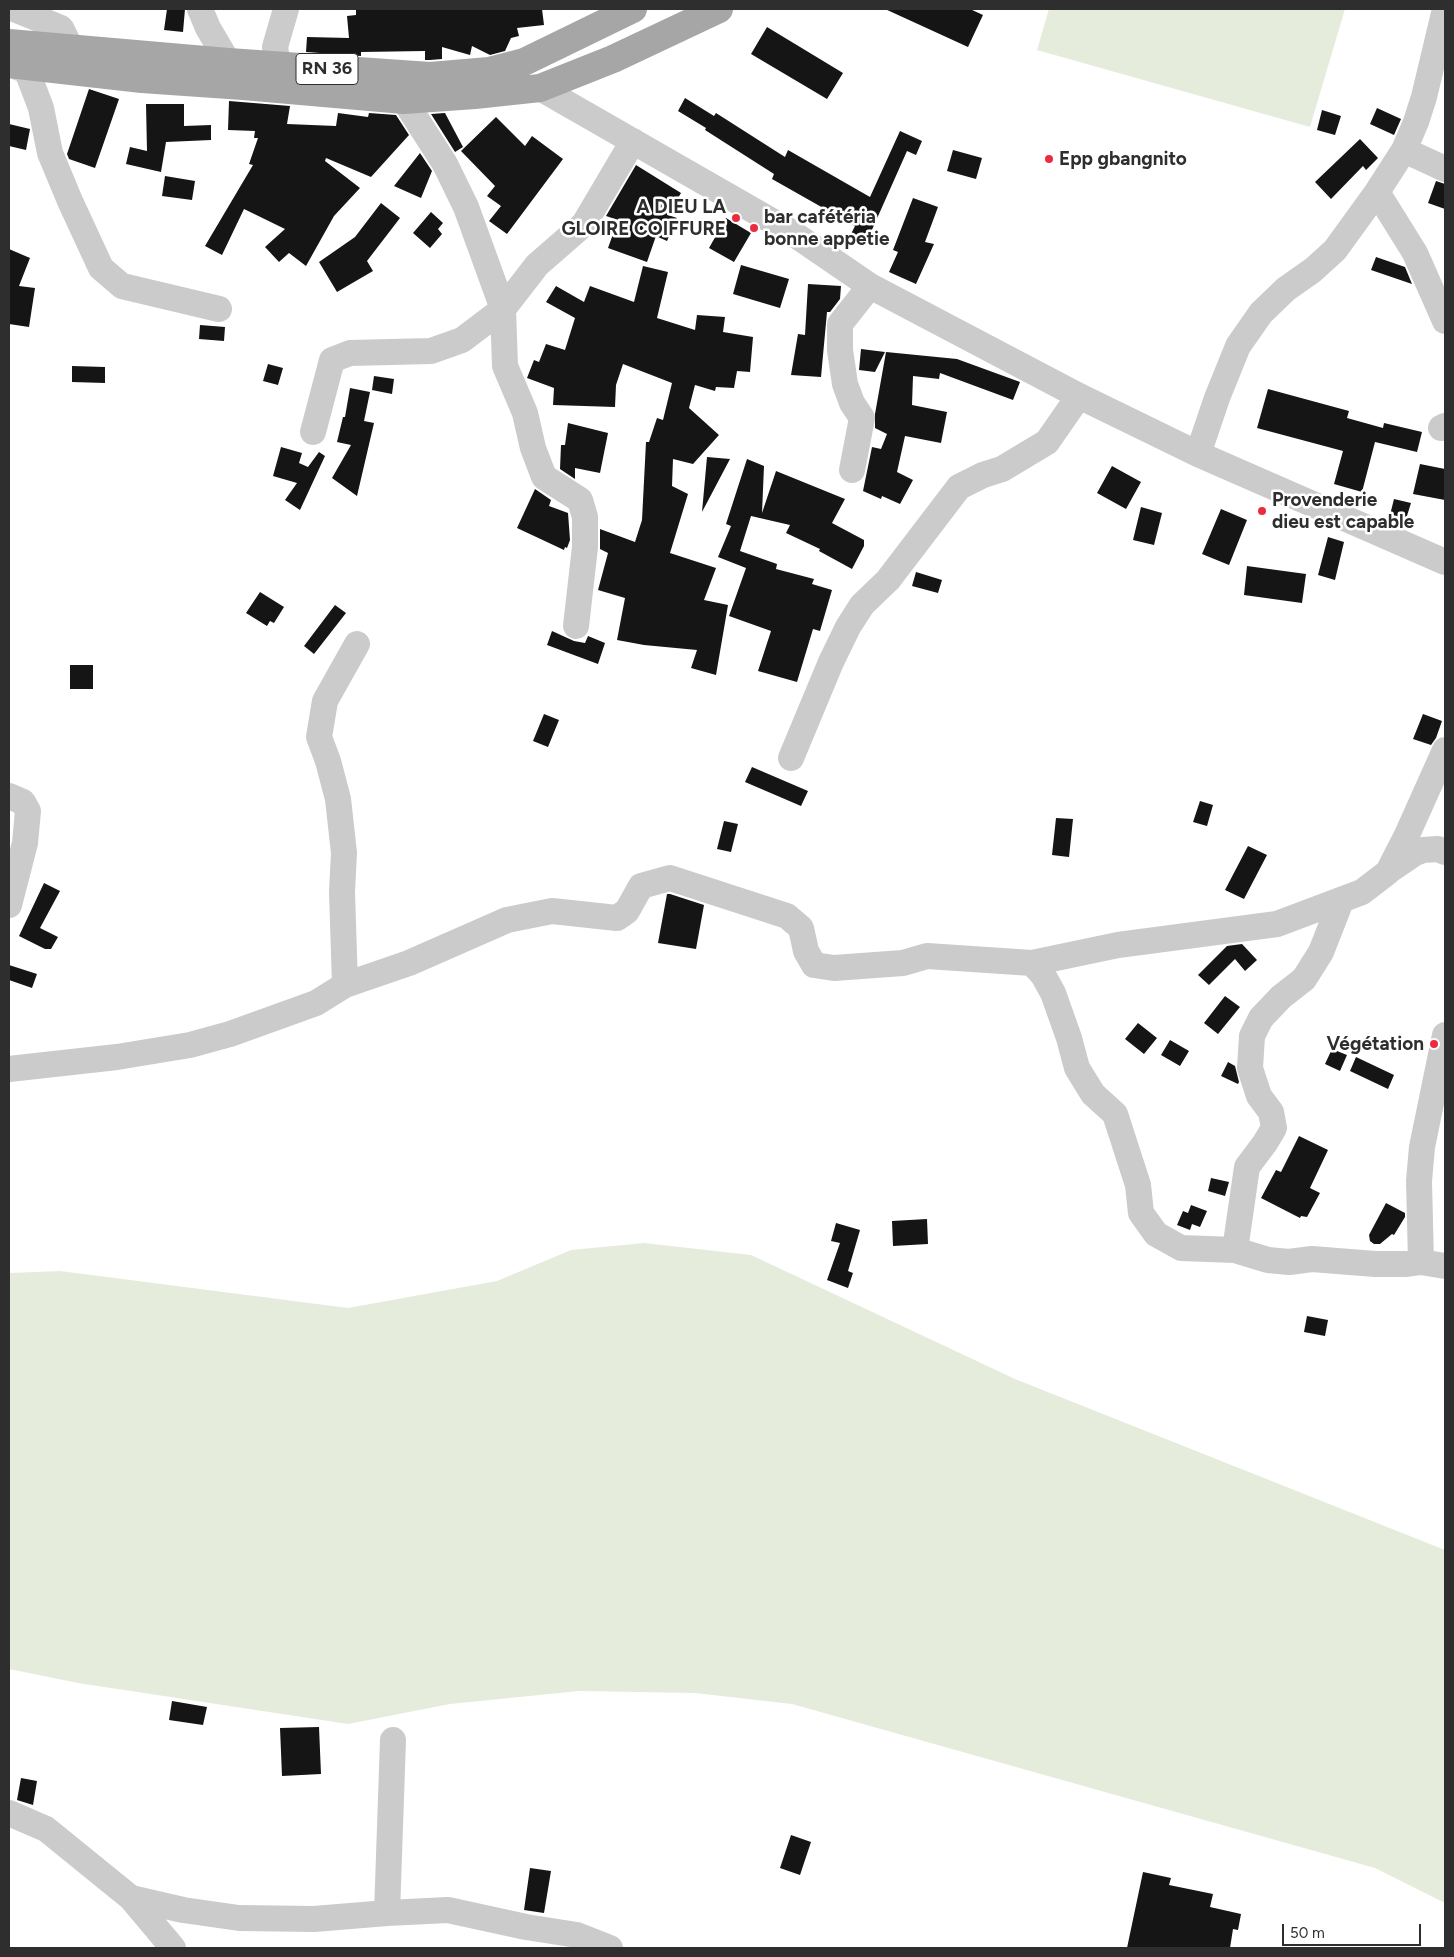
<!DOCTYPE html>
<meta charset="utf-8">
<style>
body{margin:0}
#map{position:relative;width:1454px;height:1957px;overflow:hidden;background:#fff;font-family:Figtree,sans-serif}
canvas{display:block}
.frame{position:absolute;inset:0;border:10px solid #2e2e2e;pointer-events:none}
.scale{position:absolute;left:1282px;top:1924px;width:139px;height:22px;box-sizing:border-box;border:2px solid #2e2e2e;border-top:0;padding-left:6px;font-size:15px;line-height:18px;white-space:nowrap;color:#2e2e2e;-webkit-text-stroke:4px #fff;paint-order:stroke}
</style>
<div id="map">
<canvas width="1454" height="1957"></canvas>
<div class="frame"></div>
<div class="scale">50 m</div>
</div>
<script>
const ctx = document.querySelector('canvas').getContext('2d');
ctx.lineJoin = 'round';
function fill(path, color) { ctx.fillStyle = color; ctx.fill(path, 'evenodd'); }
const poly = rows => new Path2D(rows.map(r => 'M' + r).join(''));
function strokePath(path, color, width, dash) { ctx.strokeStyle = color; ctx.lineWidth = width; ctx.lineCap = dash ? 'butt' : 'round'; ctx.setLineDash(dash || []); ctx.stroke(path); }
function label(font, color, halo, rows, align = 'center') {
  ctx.font = font + ' Figtree,sans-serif'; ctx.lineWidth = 5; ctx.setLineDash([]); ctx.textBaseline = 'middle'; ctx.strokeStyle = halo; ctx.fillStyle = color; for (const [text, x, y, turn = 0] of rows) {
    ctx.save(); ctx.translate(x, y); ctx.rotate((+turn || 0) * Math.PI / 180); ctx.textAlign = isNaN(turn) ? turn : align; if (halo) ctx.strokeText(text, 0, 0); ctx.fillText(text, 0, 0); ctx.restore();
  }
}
fill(poly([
 [1049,9,1345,9,1310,127,1037,50],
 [644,1243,751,1255,1015,1379,1445,1550,1445,1903,1375,1868,792,1704,695,1693,579,1691,450,1704,348,1724,78,1683,9,1669,9,1273,60,1271,348,1308,497,1281,571,1250]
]), '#e5ecdc');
fill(poly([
 [167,9,185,9,183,32,164,30],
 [356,9,542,9,544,25,517,28,519,36,511,38,505,51,490,55,472,46,470,55,442,47,442,59,430,60,425,60,425,51,361,52,361,56,306,52,307,37,349,38,347,16,356,15],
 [885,9,970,9,983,15,968,47],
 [767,27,843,73,827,99,751,54],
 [89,89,119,99,95,168,69,159,67,154],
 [685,98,714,116,716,113,785,157,788,150,870,197,900,131,922,141,916,155,907,151,867,241,851,234,855,226,772,179,774,174,705,130,706,128,678,111],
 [229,101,290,106,287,124,336,126,338,113,368,117,369,113,396,115,409,135,371,177,326,158,325,161,360,188,334,216,306,266,289,253,279,262,265,247,285,229,244,209,222,255,205,246,253,165,249,164,258,138,254,138,255,131,228,130],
 [146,104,184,104,184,126,211,125,211,140,166,142,161,172,126,164,130,147,147,151],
 [1377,108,1401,119,1394,135,1370,124],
 [1322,110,1341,116,1335,135,1317,130],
 [445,113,463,147,455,152,431,114],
 [496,117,525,146,532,136,563,159,507,234,489,221,501,206,487,196,495,186,461,151],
 [9,124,30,129,26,150,9,146],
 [1360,139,1378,158,1366,170,1363,166,1331,199,1315,182],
 [953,150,982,158,976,179,947,171],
 [420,153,432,171,421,198,394,186],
 [636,165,681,193,668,215,677,218,667,241,656,236,647,262,608,248,618,220,606,216],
 [165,176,195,181,192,200,162,196],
 [1436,181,1445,184,1445,209,1428,203],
 [913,198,938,207,925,242,934,244,916,284,889,272,898,252,893,250],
 [381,203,400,218,367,261,373,271,337,292,319,262,355,237],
 [431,212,443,223,438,229,442,234,430,248,413,233],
 [726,218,751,233,734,262,709,248],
 [9,249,30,258,19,286,35,288,29,327,9,324],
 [1376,257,1405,267,1412,284,1371,270],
 [741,265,789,279,780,308,733,294],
 [643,266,668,272,657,318,695,330,697,315,725,317,723,332,753,337,750,372,737,371,734,388,716,387,715,391,695,385,689,408,719,435,693,464,673,459,672,486,688,494,670,553,716,568,704,600,728,605,716,675,691,668,697,650,644,645,617,640,625,598,598,590,608,553,600,549,600,529,635,542,642,520,646,442,649,442,657,418,663,420,672,383,623,364,616,385,615,407,553,405,554,388,527,378,534,360,539,362,546,344,565,350,575,318,546,302,556,286,584,302,590,286,634,302],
 [808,284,841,286,840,299,830,312,827,312,821,377,791,375,798,334,805,335],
 [200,325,225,327,224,341,199,339],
 [861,349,885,352,875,372,859,370],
 [886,352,957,359,1020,382,1013,400,940,373,939,379,913,376,912,405,947,412,941,443,905,436,897,472,913,480,900,504,882,496,881,499,863,491,872,447,881,449,887,434,875,428,875,414],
 [268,364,283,368,278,385,263,381],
 [72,366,105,367,105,383,72,382],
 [374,376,394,379,392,394,372,390],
 [350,388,370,392,364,421,374,423,357,496,332,478,351,445,337,442,343,417,345,417],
 [1268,389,1349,411,1347,418,1383,428,1384,423,1422,432,1417,452,1375,442,1362,492,1334,484,1343,451,1257,428],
 [568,423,608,433,600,473,575,468,575,479,560,469,561,445,565,445],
 [281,447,302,453,299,463,308,467,319,452,325,456,300,510,285,500,297,483,273,476],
 [707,457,730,459,702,512],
 [747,459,764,466,762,513,776,471,845,499,832,523,864,540,864,546,852,569,819,551,820,549,786,533,790,525,751,516,740,551,777,564,776,569,814,579,812,584,832,590,820,631,813,629,797,682,758,671,771,631,729,616,746,568,718,557,731,526,726,524],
 [1420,464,1445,469,1445,500,1413,494],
 [1112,466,1141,482,1126,509,1097,493],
 [535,489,551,500,549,506,568,513,570,540,567,548,565,547,564,550,517,528],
 [1394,499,1411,503,1406,519,1390,515],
 [1141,507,1162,513,1154,545,1133,540],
 [1221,509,1247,520,1229,565,1202,554],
 [1328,537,1344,542,1335,580,1318,575],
 [1247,566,1306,574,1302,603,1244,595],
 [916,572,942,580,938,593,912,586],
 [260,592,284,607,274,623,270,621,267,626,246,613],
 [335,605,346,613,314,654,304,646],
 [552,631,574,641,585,643,588,636,605,643,598,664,547,645],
 [70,665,93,665,93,689,70,689],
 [544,714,559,720,548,747,533,741],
 [1423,714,1442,721,1436,738,1431,745,1413,739],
 [752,767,808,791,801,806,745,782],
 [1200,801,1213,805,1207,826,1193,822],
 [1056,818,1073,819,1069,857,1052,855],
 [724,821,738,824,731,852,717,849],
 [1248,846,1267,855,1244,899,1225,890],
 [44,883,60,891,40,928,58,937,51,949,45,949,19,936],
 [667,894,670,894,704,905,696,949,658,943],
 [1242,944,1257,960,1245,971,1235,959,1209,985,1198,975,1227,946],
 [9,965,37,974,32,988,9,980],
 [1225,996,1240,1007,1218,1034,1204,1023],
 [1138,1023,1157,1038,1144,1054,1125,1039],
 [1170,1040,1189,1051,1180,1066,1161,1055],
 [1332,1049,1347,1055,1340,1071,1325,1064],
 [1356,1057,1394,1075,1388,1089,1350,1071],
 [1228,1062,1235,1066,1239,1082,1238,1084,1221,1076],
 [1299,1136,1328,1150,1310,1188,1320,1193,1307,1217,1301,1216,1300,1218,1261,1198,1276,1170,1281,1172],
 [1211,1178,1229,1182,1225,1196,1208,1191],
 [1386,1203,1405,1213,1405,1217,1394,1235,1392,1234,1380,1244,1374,1244,1370,1241,1369,1235],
 [1191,1205,1207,1211,1200,1227,1192,1224,1190,1230,1177,1225,1183,1211,1188,1213],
 [927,1219,928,1244,893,1246,892,1221],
 [836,1223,860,1230,848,1271,853,1273,848,1288,827,1280,840,1243,831,1241],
 [1307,1316,1328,1320,1325,1336,1304,1332],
 [172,1701,207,1707,203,1725,169,1720],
 [319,1727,321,1774,282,1776,280,1728],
 [21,1778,37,1781,33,1805,17,1800],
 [791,1835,811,1842,800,1875,780,1868],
 [530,1868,551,1871,544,1913,524,1910],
 [1143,1872,1171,1878,1169,1885,1213,1894,1210,1907,1241,1914,1238,1930,1233,1929,1230,1948,1127,1948]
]), '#151515');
strokePath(poly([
 [14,9,61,28,71,48],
 [200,9,208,28,228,62],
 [9,64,27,71,41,108,50,153,70,201,101,268,122,286,219,309],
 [278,65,275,47,286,9],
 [540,88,791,232,870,286,1079,396,1198,454,1445,562],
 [404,100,445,164,466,207,503,309,505,366,525,413,533,448,544,477,580,500,585,517,585,547,576,626],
 [1404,150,1445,169],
 [1377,192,1415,253,1445,321],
 [1441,428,1445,426],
 [313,432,332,360,350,353,431,351,462,340,503,309,537,265,584,224,633,141],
 [1198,454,1217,398,1238,346,1261,313,1286,289,1313,270,1335,250,1377,192,1404,150,1416,122,1424,97,1445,9],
 [852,470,862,418,852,403,845,384,840,350,840,324,870,286],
 [791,758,831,662,848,627,862,605,888,580,959,487,983,475,1002,469,1047,442,1079,396],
 [9,796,23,802,28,811,25,843,9,905],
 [1390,870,1415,853,1423,850,1438,849,1445,852],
 [1032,963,1043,975,1053,993,1069,1038,1077,1068,1093,1094,1115,1114,1138,1185,1141,1213,1156,1234,1181,1248,1235,1250,1268,1260,1289,1262,1312,1259,1375,1264,1407,1264,1421,1262],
 [345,985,342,892,344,853,338,799,328,761,319,737,325,701,357,644],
 [1445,1035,1422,1147,1419,1181,1421,1262,1445,1266],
 [9,1069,117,1057,190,1045,230,1034,316,1003,345,985,409,963,507,920,552,911,617,918,627,911,641,886,670,878,787,916,801,928,806,951,814,965,834,968,903,963,927,956,1032,963,1118,945,1277,924,1362,892,1388,872,1406,837,1445,750],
 [1235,1250,1247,1167,1265,1143,1274,1128,1271,1112,1259,1096,1250,1068,1252,1036,1261,1018,1281,997,1304,979,1321,952,1341,901],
 [393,1740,387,1913,448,1910,526,1927,577,1935,610,1948],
 [9,1813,46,1829,131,1898,173,1948],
 [131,1898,183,1910,239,1918,314,1919,387,1913]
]), '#cbcbcb', 26);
strokePath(poly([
 [9,43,228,62,430,76,489,71,524,62,633,9],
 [9,64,142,79,243,86,404,100,475,95,540,88,613,59,719,9]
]), '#a6a6a6', 28);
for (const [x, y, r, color] of [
 [1049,159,5,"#ea2c3e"],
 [736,218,5,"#ea2c3e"],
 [754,228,5,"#ea2c3e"],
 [1262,511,5,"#ea2c3e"],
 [1434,1044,5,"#ea2c3e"]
]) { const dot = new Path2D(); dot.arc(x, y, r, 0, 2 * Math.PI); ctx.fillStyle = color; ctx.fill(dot); strokePath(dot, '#fff', 2); }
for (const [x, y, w] of [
 [327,69,62]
]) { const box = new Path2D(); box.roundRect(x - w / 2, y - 15.5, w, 31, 4); ctx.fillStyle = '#fff'; ctx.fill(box); strokePath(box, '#2e2e2e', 1); }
label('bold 18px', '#2e2e2e', null, [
 ["RN 36",327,69]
]);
label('bold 19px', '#2e2e2e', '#fff', [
 ["Epp gbangnito",1059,159],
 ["A DIEU LA",726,207,"right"],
 ["GLOIRE COIFFURE",726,229,"right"],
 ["bar cafétéria",764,217],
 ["bonne appetie",764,239],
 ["Provenderie",1272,500],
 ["dieu est capable",1272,522],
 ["Végétation",1424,1044,"right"]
], 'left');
</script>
